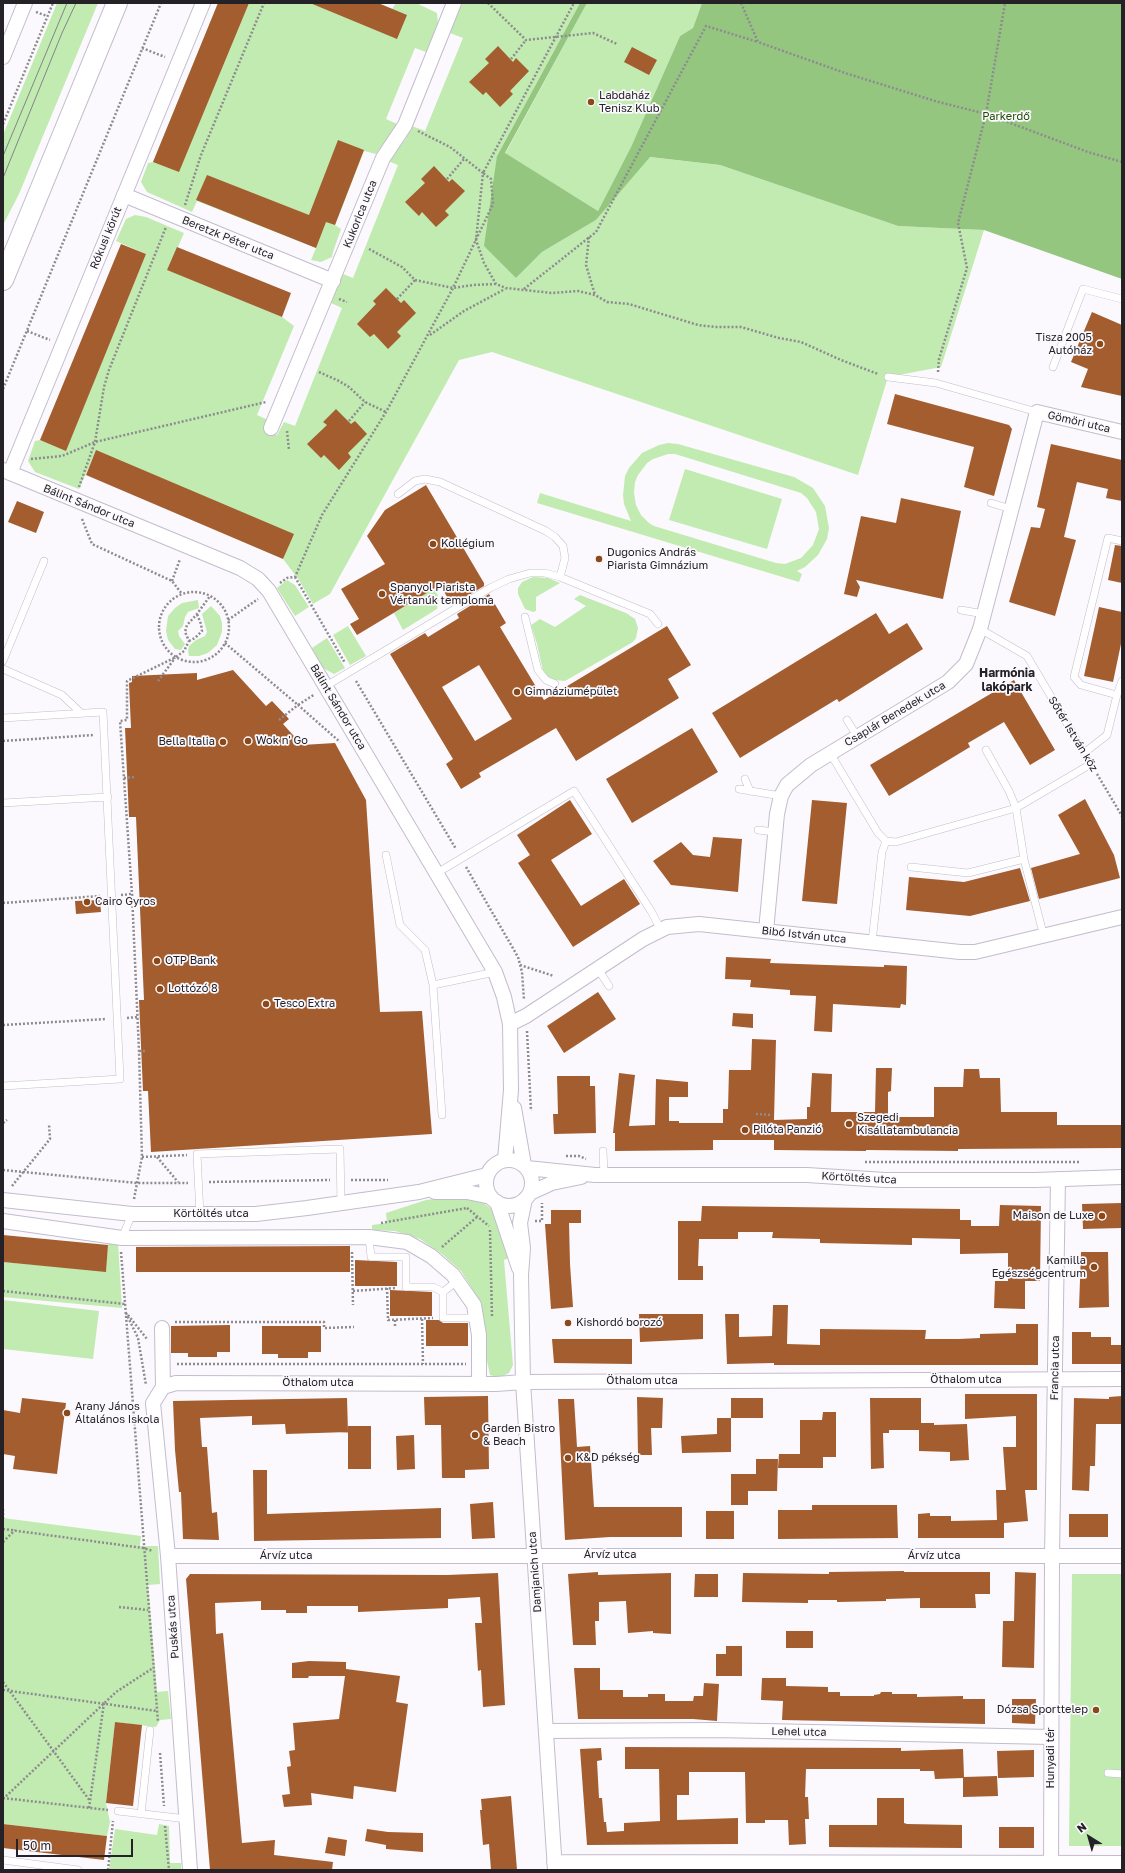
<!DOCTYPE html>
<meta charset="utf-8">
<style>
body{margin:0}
#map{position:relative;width:1125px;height:1873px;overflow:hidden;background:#fbf9fd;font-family:"Golos Text",sans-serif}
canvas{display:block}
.frame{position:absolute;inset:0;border:4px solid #242127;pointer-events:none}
.north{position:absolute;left:1069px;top:1817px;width:40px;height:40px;-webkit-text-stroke:3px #fbf9fd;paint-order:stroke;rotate:323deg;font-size:11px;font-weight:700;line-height:16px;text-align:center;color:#242127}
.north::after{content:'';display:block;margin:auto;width:14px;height:18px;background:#242127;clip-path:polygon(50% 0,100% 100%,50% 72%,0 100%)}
.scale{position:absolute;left:16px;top:1839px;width:117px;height:18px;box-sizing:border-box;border:2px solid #242127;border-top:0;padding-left:5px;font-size:12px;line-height:14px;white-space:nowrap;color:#242127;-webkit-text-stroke:3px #fbf9fd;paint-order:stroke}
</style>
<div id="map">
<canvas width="1125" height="1873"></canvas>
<div class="frame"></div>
<div class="north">N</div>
<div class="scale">50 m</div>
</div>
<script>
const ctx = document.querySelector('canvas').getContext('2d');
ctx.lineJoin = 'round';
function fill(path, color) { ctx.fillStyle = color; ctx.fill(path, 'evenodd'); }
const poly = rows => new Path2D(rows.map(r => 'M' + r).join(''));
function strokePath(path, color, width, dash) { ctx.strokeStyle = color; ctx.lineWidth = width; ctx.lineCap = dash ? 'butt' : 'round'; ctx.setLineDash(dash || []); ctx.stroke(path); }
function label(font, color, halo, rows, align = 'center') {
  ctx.font = font + ' "Golos Text",sans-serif'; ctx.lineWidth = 3.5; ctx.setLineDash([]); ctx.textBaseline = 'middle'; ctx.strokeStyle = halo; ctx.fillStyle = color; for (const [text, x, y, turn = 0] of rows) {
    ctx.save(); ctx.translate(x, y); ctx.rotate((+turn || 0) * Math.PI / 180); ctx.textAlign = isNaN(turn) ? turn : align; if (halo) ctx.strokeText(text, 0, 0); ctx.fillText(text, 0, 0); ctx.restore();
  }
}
fill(poly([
 [57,3,98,3,19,194,3,225,3,135],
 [218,3,378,3,392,9,396,3,416,3,437,13,438,23,426,52,415,48,386,119,397,124,376,154,364,151,335,225,341,229,333,252,332,257,321,262,311,260,316,248,197,201,192,212,147,192,141,182,148,163,153,162],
 [462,3,580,3,497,156,516,278,542,252,596,220,649,157,720,165,898,226,984,230,941,367,888,377,858,475,492,352,459,360,330,594,313,604,299,580,283,559,293,534,96,451,79,489,35,472,28,461,35,441,40,440,66,450,146,254,116,241,126,219,135,215,146,217,184,233,168,270,282,317,294,326,257,415,268,420,264,429,277,435,284,422,295,426,342,308,331,303,343,274,353,278,398,165,388,161,405,140,412,126,425,131,463,38,450,33],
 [587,3,702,3,693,28,680,36,631,147,598,211,505,154],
 [668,443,678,444,794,477,813,488,825,506,829,528,827,539,818,555,805,567,797,571,802,574,799,582,537,503,540,493,631,521,624,504,623,495,625,476,629,468,642,453,659,445],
 [668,454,675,454,801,493,807,498,816,512,819,529,813,545,801,558,785,564,776,563,654,526,649,523,641,515,636,505,634,493,635,482,638,475,647,463,653,459],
 [685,469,782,499,767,549,669,520],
 [533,577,548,578,560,583,536,597,536,611,533,612,525,609,518,594,518,588,522,582],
 [287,580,295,585,309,607,295,616,277,588],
 [427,586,435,590,439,598,437,609,403,630,394,613,421,597,418,591],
 [580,595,626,613,635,619,638,628,636,638,633,642,565,681,555,680,549,678,543,671,537,644,531,625,540,619,555,627,586,606,574,599],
 [198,600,199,608,188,612,185,617,183,626,178,631,179,636,185,644,181,650,175,649,168,640,166,631,168,616,175,608,182,603],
 [211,606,220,616,222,623,222,632,217,645,208,653,199,656,189,656,188,651,189,646,196,640,205,636,207,632,202,614],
 [348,626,366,656,350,665,333,635],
 [327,638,345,668,334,674,323,668,312,648],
 [455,1196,481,1201,494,1211,509,1258,504,1260,513,1365,509,1373,499,1378,490,1375,487,1361,483,1317,476,1295,461,1271,442,1254,420,1239,395,1231,372,1230,372,1225,387,1223,386,1213,426,1200],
 [108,1243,118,1243,122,1308,3,1297,3,1262,106,1271],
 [3,1300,99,1311,93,1359,3,1349],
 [3,1518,141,1536,140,1546,158,1546,160,1584,148,1585,157,1692,168,1691,171,1719,160,1720,156,1727,115,1722,106,1803,110,1822,107,1836,3,1824],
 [1072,1574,1122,1574,1122,1846,1069,1846],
 [159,1824,169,1826,170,1863,181,1863,181,1870,109,1870,115,1829,157,1835]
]), '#c1ebb0');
fill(poly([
 [580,3,587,3,505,153,598,211,631,147,680,36,693,28,702,3,1122,3,1122,279,984,230,898,226,720,165,650,157,596,220,542,252,516,278,484,246,497,156]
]), '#94c680');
fill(poly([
 [218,3,249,3,179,172,153,162],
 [310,3,378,3,407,15,397,39],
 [498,46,513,62,516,58,529,71,510,91,513,94,500,107,486,92,483,95,469,82,489,63,485,59],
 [632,47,657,60,649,75,624,62],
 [338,140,364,150,335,225,326,222,316,248,196,200,207,175,309,215],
 [434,166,449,182,452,179,465,191,445,211,449,215,436,227,422,212,419,216,405,202,425,183,421,179],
 [121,244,146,254,66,451,40,440],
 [177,247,291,293,282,317,167,270],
 [386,288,401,303,404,300,416,313,397,332,401,336,388,349,374,334,370,337,357,324,376,304,373,301],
 [1092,312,1122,325,1122,396,1081,387,1088,369,1071,362],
 [895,394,1009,425,1012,429,994,496,964,487,974,447,887,424],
 [336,409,351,424,355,421,367,434,348,453,351,457,339,470,324,455,321,458,307,444,327,425,323,422],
 [1051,444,1122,460,1122,501,1106,498,1108,489,1077,482,1064,537,1076,540,1055,616,1009,602,1031,527,1040,528,1045,509,1037,507],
 [96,450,294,534,283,559,86,475],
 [426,485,484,583,484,586,452,605,440,585,357,635,350,624,359,619,341,589,385,564,367,536,385,510],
 [901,498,961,511,943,599,856,580,860,587,857,597,844,594,861,516,896,523],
 [17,501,44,512,36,533,8,522],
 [1115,545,1122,546,1122,583,1108,580],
 [489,594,506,623,500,627,544,700,667,626,691,665,668,679,679,698,576,761,556,728,479,773,481,777,461,789,446,764,453,759,390,654,425,633,428,637,459,618,457,614],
 [479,665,512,719,475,741,442,687],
 [1099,607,1122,612,1122,639,1113,682,1084,676],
 [876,613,889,634,907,623,923,649,839,702,837,699,740,758,712,713],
 [233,670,266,706,272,701,289,719,283,724,302,745,335,743,366,800,380,1012,422,1011,432,1134,151,1152,148,1091,143,1091,139,1000,144,1000,136,817,129,817,125,728,131,728,129,683,132,682,132,676,197,673,197,680],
 [1014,680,1055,750,1030,765,1004,722,968,743,970,747,889,796,870,765],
 [692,728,718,772,632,823,606,779],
 [1085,799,1114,855,1120,878,1039,899,1031,868,1080,854,1058,815],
 [570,800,592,834,551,860,581,906,624,879,640,904,573,947,518,863,530,855,517,835],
 [812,800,847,803,837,904,802,901],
 [713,837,742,839,738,892,671,885,653,861,681,842,693,855,710,857],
 [1020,868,1030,901,970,916,906,910,909,877,964,882],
 [100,900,101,912,76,914,75,901],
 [726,957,771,959,770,963,884,967,884,965,907,966,906,1005,901,1004,900,1008,833,1004,832,1032,814,1031,816,996,790,995,790,990,750,987,751,980,725,979],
 [598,992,616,1019,564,1053,547,1026],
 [733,1013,753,1014,753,1028,732,1026],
 [752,1039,776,1040,774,1120,807,1119,807,1107,810,1107,812,1073,832,1074,831,1112,875,1112,876,1068,892,1068,891,1091,888,1092,888,1117,934,1117,934,1087,963,1087,964,1069,979,1069,980,1078,1000,1078,1001,1112,1057,1112,1057,1125,1121,1125,1122,1148,958,1149,958,1151,866,1150,866,1151,774,1150,774,1140,713,1140,713,1150,615,1151,615,1133,613,1133,619,1073,635,1075,629,1126,655,1125,656,1079,688,1082,688,1097,669,1097,669,1121,679,1121,679,1123,723,1123,723,1109,728,1109,729,1070,751,1070],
 [557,1076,590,1076,590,1086,595,1086,596,1133,554,1134,553,1114,558,1114],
 [1122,1203,1122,1228,1083,1229,1082,1204],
 [1000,1205,1041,1206,1040,1281,1025,1281,1025,1309,994,1308,995,1281,1008,1281,1008,1253,960,1254,960,1239,912,1238,912,1245,820,1243,820,1239,772,1238,773,1232,738,1232,738,1239,699,1239,698,1266,703,1266,703,1280,678,1280,678,1221,701,1221,702,1206,960,1209,960,1220,971,1220,971,1226,999,1226],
 [551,1210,581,1210,581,1223,569,1223,570,1264,573,1307,551,1309,545,1224,551,1224],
 [3,1235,108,1245,106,1272,3,1262],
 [350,1246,350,1272,136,1272,136,1247],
 [1081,1252,1108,1252,1109,1307,1079,1308],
 [355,1260,397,1262,397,1286,355,1286],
 [390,1290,432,1292,432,1316,390,1316],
 [773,1305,788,1305,787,1344,820,1345,820,1329,926,1330,925,1339,959,1339,980,1338,980,1334,1016,1333,1016,1324,1038,1324,1038,1365,774,1365,774,1363,727,1364,725,1314,739,1314,739,1337,772,1336],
 [639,1314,703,1314,703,1339,640,1342],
 [426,1320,439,1320,443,1323,468,1323,468,1346,426,1346],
 [230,1325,230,1352,217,1352,217,1357,188,1357,188,1353,171,1353,171,1326],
 [262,1326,321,1326,321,1352,308,1352,308,1358,278,1358,278,1354,262,1354],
 [1072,1332,1091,1332,1091,1337,1111,1337,1111,1345,1122,1345,1122,1364,1072,1364],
 [552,1339,632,1339,632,1364,554,1363],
 [965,1394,1037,1394,1037,1490,1025,1490,1028,1521,1004,1523,1004,1538,918,1538,918,1514,930,1513,930,1516,951,1516,951,1521,997,1520,996,1490,1006,1490,1003,1447,1016,1447,1016,1416,965,1419],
 [488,1396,489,1469,465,1470,465,1478,442,1478,441,1425,425,1425,424,1397],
 [1122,1396,1122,1424,1096,1424,1095,1466,1090,1466,1089,1491,1072,1490,1074,1398,1109,1399,1109,1397],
 [637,1397,663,1398,662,1428,651,1428,652,1455,638,1455],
 [22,1398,66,1403,57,1474,13,1469,15,1456,3,1454,3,1410,20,1413],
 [347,1398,348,1432,286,1434,285,1424,252,1425,252,1416,200,1418,202,1447,207,1447,212,1513,217,1512,219,1540,183,1539,181,1492,179,1492,175,1450,173,1401],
 [731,1398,763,1398,763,1418,731,1418],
 [870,1398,921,1398,921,1423,934,1423,934,1425,967,1424,969,1460,950,1461,950,1452,919,1451,919,1430,889,1430,889,1433,883,1433,884,1468,871,1469],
 [558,1399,574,1399,577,1447,590,1446,594,1507,682,1507,682,1537,610,1537,565,1540],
 [823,1412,836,1412,836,1457,823,1457,823,1468,778,1468,779,1454,800,1454,800,1420,822,1420],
 [717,1418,731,1418,731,1452,682,1453,681,1436,717,1434],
 [348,1426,371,1426,371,1469,348,1469],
 [414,1435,415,1469,397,1470,396,1436],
 [756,1459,778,1459,777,1491,748,1491,748,1505,731,1505,731,1474,756,1474],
 [253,1470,267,1470,267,1514,441,1508,441,1538,254,1541],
 [493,1502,495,1538,472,1539,470,1504],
 [812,1505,897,1505,898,1538,778,1539,778,1510,812,1510],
 [706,1511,734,1511,734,1539,706,1539],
 [1069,1514,1108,1514,1108,1537,1069,1537],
 [904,1571,904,1572,990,1572,990,1594,975,1594,976,1608,920,1608,920,1598,886,1599,886,1601,837,1602,837,1600,808,1600,808,1603,742,1602,743,1573,829,1574,829,1572],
 [598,1572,598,1575,671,1573,671,1634,653,1633,653,1631,628,1633,626,1601,599,1602,599,1621,595,1621,596,1645,573,1645,568,1574],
 [1015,1572,1036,1573,1034,1668,1002,1667,1003,1621,1014,1621],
 [498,1573,505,1705,483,1707,481,1670,478,1671,475,1623,482,1623,480,1597,448,1599,448,1608,358,1612,358,1606,307,1606,307,1613,286,1613,286,1610,261,1610,261,1601,215,1603,216,1634,223,1633,242,1843,275,1840,274,1855,333,1862,332,1870,210,1870,186,1579,190,1574,447,1575],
 [695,1574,718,1574,718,1597,694,1597],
 [786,1631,813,1631,813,1648,786,1648],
 [726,1646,742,1646,742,1676,716,1676,716,1654,726,1654],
 [309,1661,346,1662,346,1669,400,1676,396,1702,408,1704,396,1792,354,1786,353,1799,311,1793,312,1805,284,1807,282,1795,290,1794,287,1767,291,1766,289,1751,295,1750,293,1723,339,1719,345,1676,309,1676,308,1678,292,1678,292,1663],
 [574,1668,600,1668,600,1690,623,1690,623,1697,648,1697,648,1694,665,1694,665,1701,693,1701,694,1696,703,1696,704,1683,719,1684,717,1721,693,1719,578,1719],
 [762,1678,786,1678,786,1686,828,1687,828,1692,840,1692,840,1696,874,1696,874,1695,880,1694,881,1692,892,1692,892,1694,917,1694,917,1697,963,1696,963,1699,985,1699,985,1724,782,1720,783,1701,761,1700],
 [1012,1699,1036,1699,1035,1724,1012,1723],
 [115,1722,142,1725,133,1806,106,1803],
 [625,1747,901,1748,901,1751,963,1749,964,1777,997,1776,998,1796,963,1797,963,1778,935,1779,934,1771,920,1771,920,1769,806,1769,805,1797,808,1797,809,1819,805,1819,806,1844,789,1845,788,1820,765,1820,765,1823,746,1823,745,1772,689,1772,689,1795,677,1795,677,1820,738,1818,738,1844,587,1845,580,1749,601,1748,602,1760,597,1761,599,1798,602,1798,604,1822,606,1822,607,1832,624,1831,624,1823,660,1821,659,1769,625,1769],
 [1034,1750,1034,1777,998,1778,997,1751],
 [511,1796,517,1870,491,1870,489,1844,483,1845,480,1810,482,1810,481,1799],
 [877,1798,904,1798,904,1823,907,1824,962,1825,962,1848,829,1847,829,1825,877,1825],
 [3,1824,107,1836,104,1860,3,1848],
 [999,1827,1034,1827,1034,1848,999,1848],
 [367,1829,388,1832,423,1833,423,1852,386,1849,386,1845,365,1841],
 [328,1837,347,1840,345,1856,325,1853]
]), '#a35d2f');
const service = poly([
 [1053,367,1083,289,1122,299],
 [888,377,936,383,1037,412],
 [398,494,415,481,425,479,440,482,546,531,555,537,563,546,565,558,560,577],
 [991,503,1011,509],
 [961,610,984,614],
 [525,617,538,670,546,680,555,684],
 [3,661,44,561],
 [3,669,62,695,81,713],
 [326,686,490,588,509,579,530,573,545,573,560,577,650,614,658,624],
 [1117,695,1081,685,1074,677,1108,538,1122,541],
 [3,718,103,712,120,1079,3,1086],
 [847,720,857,736],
 [986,750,1009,791,1016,808,1024,859,1044,937],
 [830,753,878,833,886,841,896,842,1016,808,1091,764,1027,656,980,629],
 [1084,753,1107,735,1117,695,1122,681],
 [745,779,750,791],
 [739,789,781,796],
 [3,803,108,797],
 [758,830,775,832],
 [386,855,400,925,425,950,433,985,442,1115],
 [911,867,968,873,1024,859],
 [437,873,574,791,651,911,661,930],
 [872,942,882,852,886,841],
 [598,969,609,986],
 [433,985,495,972],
 [603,1151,604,1175],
 [200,1215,197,1154,340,1149,341,1203],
 [369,1237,371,1257,406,1257,406,1287,433,1287,443,1292,443,1318,476,1318],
 [122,1238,132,1214],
 [443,1292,457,1281],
 [1108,1773,1122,1774],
 [118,1811,187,1819],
 [141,1814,150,1730],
 [3,1860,78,1870]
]);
const minor = poly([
 [3,57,25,3],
 [124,195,333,281],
 [271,428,383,158,405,125,454,3],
 [3,470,240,568,258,579,269,591,495,972,504,997,510,1024,511,1090,505,1160],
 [10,473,203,3],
 [766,931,777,814,781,796,787,785,811,765,948,682,966,664,980,629,1037,412,1122,432],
 [510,1024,526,1016,643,939,667,927,699,924,960,952,975,952,1122,917],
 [514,1108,524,1165],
 '486 1183a23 23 0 1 1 46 0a23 23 0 1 1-46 0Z',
 [527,1168,595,1175,807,1175,885,1180,1035,1180,1122,1177],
 [435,1192,467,1192,491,1197],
 [530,1193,552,1183,581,1177],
 [525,1199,520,1223,523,1248,521,1275,523,1382,555,1870],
 [3,1200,132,1214,256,1214,307,1208,419,1192,487,1175],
 [497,1202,519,1268],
 [3,1221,122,1238,369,1237,407,1242,431,1256,453,1275,474,1305,479,1335,479,1384],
 [162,1328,163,1387],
 [163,1387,176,1383,496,1384,523,1382,1122,1379],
 [163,1387,153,1403,168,1556,190,1870],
 [168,1556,1122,1556],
 [546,1731,716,1730,1051,1737],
 [554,1862,1122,1863],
 [1051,1870,1052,1556,1058,1179]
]);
const secondary = poly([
 [3,280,117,3]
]);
strokePath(service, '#c3bccd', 8);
strokePath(minor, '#c3bccd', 16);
strokePath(secondary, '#c3bccd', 22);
strokePath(poly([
 [488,3,526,40,593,33,617,44],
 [741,3,758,42,845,73,935,101,986,114,1088,152,1122,162],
 [36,12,47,16],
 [142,48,165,57],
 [511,59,526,40],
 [3,124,53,3],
 [418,131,450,147,483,173,476,240,484,263,496,284,506,288,552,293,578,291,595,295,607,302,629,304,698,325,715,327,741,327,779,338,801,342,841,360,878,374],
 [447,179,464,159],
 [185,205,201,155,264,3],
 [589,237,586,265,595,295],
 [369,249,402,267,415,280,453,288,473,285,495,284],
 [524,289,596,232,706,26,758,42],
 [339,299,347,302],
 [397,299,415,280],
 [27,331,50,340],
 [430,335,464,311,505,289],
 [319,372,339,381,349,387,365,402,386,412],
 [938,372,939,359,967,268,958,223,986,114,1005,3],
 [3,389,161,3],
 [349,421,365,402],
 [287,431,289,450],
 [31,459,62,456,95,442,266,402],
 [79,487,95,442,104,387,109,370,166,227],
 [82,519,92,544,172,581,182,594],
 [295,577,345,663],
 [172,581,180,559],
 [280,583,287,578,295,577,322,515,386,412,453,288,493,204,491,179,483,173,574,3],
 '159 627a35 35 0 1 1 70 0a35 35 0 1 1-70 0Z',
 [228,620,258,599],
 [189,641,195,638,202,631,201,624,197,614],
 [225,643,298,705,315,694],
 [158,681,175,658],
 [356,681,456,849],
 [279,720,298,705,340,742],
 [3,741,94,735],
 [1097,774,1122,816],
 [124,778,134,777],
 [466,867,518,957,522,972,524,1000],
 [121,895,132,894],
 [3,903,100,896],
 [520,965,554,976],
 [127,1018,137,1017],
 [3,1025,106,1019],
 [527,1031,531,1111],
 [139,1051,146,1051],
 [756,1114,772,1115],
 [3,1123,7,1120],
 [566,1156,579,1156,586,1159],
 [142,1157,187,1155],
 [157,1157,178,1182],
 [865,1162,1080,1162],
 [3,1170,137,1183,188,1183],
 [351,1180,388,1180],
 [209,1182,330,1180],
 [12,1186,50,1139,49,1124],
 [134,1199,142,1157,139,1051,132,894,120,721,127,720,127,681,176,657,184,651,189,641,185,632,187,625,197,614,210,596],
 [467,1208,489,1226],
 [535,1221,542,1221,542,1203],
 [381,1223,467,1208],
 [490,1230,492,1317],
 [442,1247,477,1217],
 [121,1252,158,1722],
 [352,1252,353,1305],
 [387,1288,388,1320,433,1318],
 [3,1291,125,1304],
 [353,1291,396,1288],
 [126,1313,138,1338,146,1385],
 [128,1315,147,1339],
 [422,1319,423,1364],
 [395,1320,395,1327],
 [175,1322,324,1322,324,1328,354,1327],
 [177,1364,466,1364],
 [3,1509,3,1521],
 [3,1529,143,1548,153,1551],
 [3,1542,15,1530],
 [119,1607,148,1610],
 [3,1682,90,1801],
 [3,1690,157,1711],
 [160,1753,164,1806],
 [3,1798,108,1810],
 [3,1799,116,1692,153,1668],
 [89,1808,104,1703],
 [165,1826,169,1870],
 [108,1870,113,1821]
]), '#8e8b90', 2.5, [2, 2]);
strokePath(service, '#fff', 7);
strokePath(minor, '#fff', 14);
strokePath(secondary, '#fff', 20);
strokePath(poly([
 [3,156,67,3],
 [3,178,62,33,76,3]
]), '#868388', 1);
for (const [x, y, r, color] of [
 [591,102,4,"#8b4819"],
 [1100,344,4,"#8b4819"],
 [433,544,4,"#8b4819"],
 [599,559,4,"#8b4819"],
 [382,594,4,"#8b4819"],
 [517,692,4,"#8b4819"],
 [248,741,4,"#8b4819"],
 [223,742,4,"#8b4819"],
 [87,902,4,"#8b4819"],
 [157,961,4,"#8b4819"],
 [160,989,4,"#8b4819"],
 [266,1004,4,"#8b4819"],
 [849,1124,4,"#8b4819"],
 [745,1130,4,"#8b4819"],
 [1102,1216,4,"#8b4819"],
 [1094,1267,4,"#8b4819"],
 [568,1323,4,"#8b4819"],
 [67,1413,4,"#8b4819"],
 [475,1435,4,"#8b4819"],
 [568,1458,4,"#8b4819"],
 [1096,1710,4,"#8b4819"]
]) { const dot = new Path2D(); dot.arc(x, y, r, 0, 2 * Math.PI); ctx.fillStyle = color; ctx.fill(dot); strokePath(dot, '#fbf9fd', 1.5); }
label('11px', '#242127', '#fbf9fd', [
 ["Labdaház",599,96],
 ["Tenisz Klub",599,109],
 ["Tisza 2005",1092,338,"right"],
 ["Autóház",1092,351,"right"],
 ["Kollégium",441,544],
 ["Dugonics András",607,553],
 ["Piarista Gimnázium",607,566],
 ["Spanyol Piarista",390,588],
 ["Vértanúk temploma",390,601],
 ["Gimnáziumépület",525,692],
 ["Wok n' Go",256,741],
 ["Bella Italia",215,742,"right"],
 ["Cairo Gyros",95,902],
 ["OTP Bank",165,961],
 ["Lottózó 8",168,989],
 ["Tesco Extra",274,1004],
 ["Szegedi",857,1118],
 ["Kisállatambulancia",857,1131],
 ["Pilóta Panzió",753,1130],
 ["Maison de Luxe",1094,1216,"right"],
 ["Kamilla",1086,1261,"right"],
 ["Egészségcentrum",1086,1274,"right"],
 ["Kishordó borozó",576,1323],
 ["Arany János",75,1407],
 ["Általános Iskola",75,1420],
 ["Garden Bistro",483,1429],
 ["& Beach",483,1442],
 ["K&D pékség",576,1458],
 ["Dózsa Sporttelep",1088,1710,"right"]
], 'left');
label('11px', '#1d4a00', '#fbf9fd', [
 ["Parkerdő",1006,117]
]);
label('11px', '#242127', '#fbf9fd', [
 ["Kukorica utca",360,214,-68],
 ["Rókusi körút",106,238,-68],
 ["Beretzk Péter utca",228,238,22],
 ["Gömöri utca",1079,422,13],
 ["Bálint Sándor utca",89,506,22],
 ["Bálint Sándor utca",338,707,59],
 ["Csaplár Benedek utca",895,714,-31],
 ["Sőtér István köz",1073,734,59],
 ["Bibó István utca",804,935,6],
 ["Körtöltés utca",859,1178,3],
 ["Körtöltés utca",211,1214],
 ["Francia utca",1055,1368,-89],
 ["Öthalom utca",966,1380],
 ["Öthalom utca",642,1381],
 ["Öthalom utca",318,1383],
 ["Árvíz utca",610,1555],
 ["Árvíz utca",286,1556],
 ["Árvíz utca",934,1556],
 ["Damjanich utca",535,1572,-94],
 ["Puskás utca",173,1627,-94],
 ["Lehel utca",799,1732,1],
 ["Hunyadi tér",1051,1758,-90]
]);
label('bold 12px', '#242127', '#fbf9fd', [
 ["Harmónia",1007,673],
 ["lakópark",1007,687]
]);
</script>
